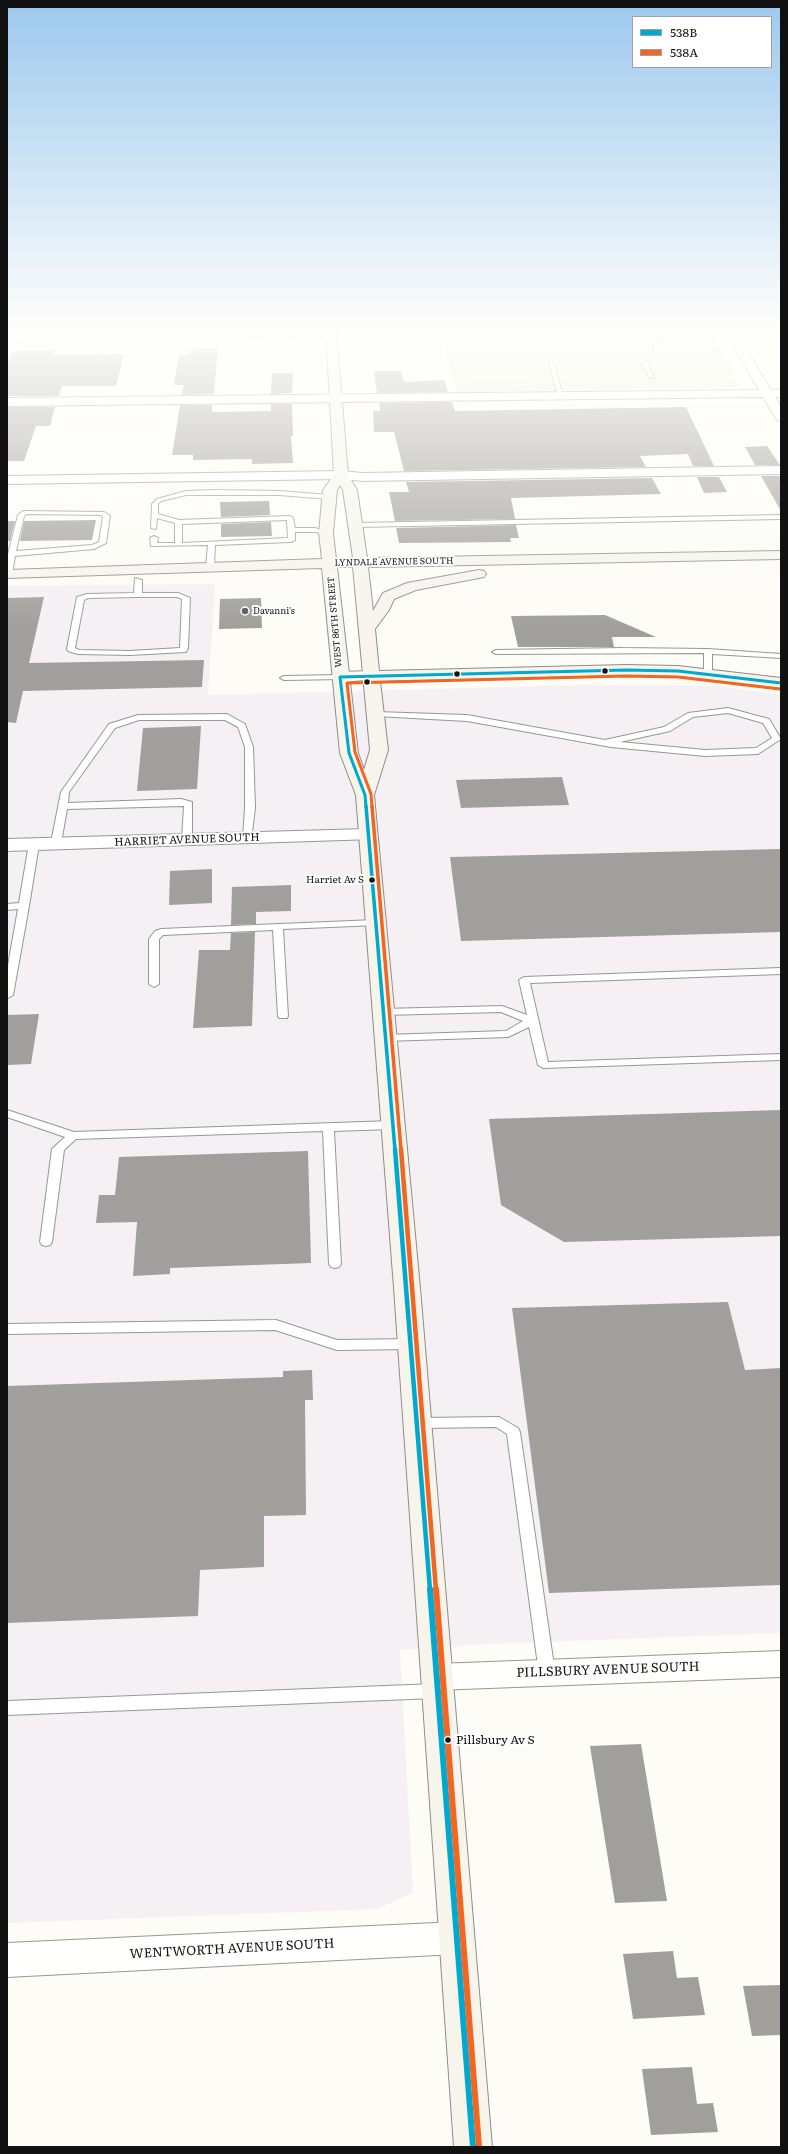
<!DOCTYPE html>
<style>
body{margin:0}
#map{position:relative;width:788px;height:2154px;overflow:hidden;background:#fdfcf7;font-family:Literata,serif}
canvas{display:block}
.frame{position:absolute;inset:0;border:8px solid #111;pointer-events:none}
.legend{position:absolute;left:632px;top:16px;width:140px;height:52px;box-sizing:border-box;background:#fff;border:1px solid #a0a0a0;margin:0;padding:5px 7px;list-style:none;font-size:12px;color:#111}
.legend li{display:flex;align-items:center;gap:8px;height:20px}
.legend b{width:20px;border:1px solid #a0a0a0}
</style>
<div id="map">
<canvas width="788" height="2154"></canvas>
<div class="frame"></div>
<ul class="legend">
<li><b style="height:5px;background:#00a9ce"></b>538B</li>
<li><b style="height:5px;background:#f26522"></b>538A</li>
</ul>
</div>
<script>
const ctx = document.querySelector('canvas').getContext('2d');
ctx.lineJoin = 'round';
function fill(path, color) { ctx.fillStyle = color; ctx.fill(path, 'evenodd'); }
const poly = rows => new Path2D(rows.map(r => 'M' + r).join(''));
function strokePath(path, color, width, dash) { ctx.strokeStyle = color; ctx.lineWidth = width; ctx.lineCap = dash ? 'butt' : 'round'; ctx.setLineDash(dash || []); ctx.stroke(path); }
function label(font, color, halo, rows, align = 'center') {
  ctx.font = font + ' Literata,serif'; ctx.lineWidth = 4; ctx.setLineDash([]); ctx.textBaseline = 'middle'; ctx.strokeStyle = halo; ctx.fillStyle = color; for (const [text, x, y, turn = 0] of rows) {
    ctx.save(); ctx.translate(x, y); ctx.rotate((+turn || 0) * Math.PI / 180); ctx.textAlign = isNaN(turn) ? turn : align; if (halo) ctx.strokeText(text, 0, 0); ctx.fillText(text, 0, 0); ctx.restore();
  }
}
fill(poly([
 [215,584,208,695,586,685,719,686,781,695,781,1633,487,1644,400,1650,413,1893,377,1909,7,1923,7,586]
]), '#f5f0f3');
fill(poly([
 [441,330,709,330,741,387,456,392]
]), '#e7f3d7');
fill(poly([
 [523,363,526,371,476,371,474,364],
 [526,373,528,380,478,381,476,374]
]), '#f0f6e1');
fill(poly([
 [196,348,218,348,214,394,182,395,184,385,174,385,179,355,190,354,190,350,196,350],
 [55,350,54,355,124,354,116,386,62,386,59,396,7,396,7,365,11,351],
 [374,371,401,371,404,382,444,380,448,392,377,393],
 [272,373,293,373,292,393,271,394],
 [452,402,455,411,686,407,714,466,693,466,688,454,640,456,646,467,404,471,394,432,374,432,373,411,380,411,379,403],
 [271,404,292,404,293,436,291,436,293,463,252,464,252,459,193,460,193,455,172,455,180,405,212,405,212,412,271,411],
 [7,407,55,407,50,426,36,426,24,461,7,461],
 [767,446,780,465,755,465,745,447],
 [761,476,781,476,781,511],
 [697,477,719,477,727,492,704,493],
 [652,478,661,494,511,498,515,519,395,521,389,492,409,492,406,482],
 [269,501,270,515,221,517,220,502],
 [96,520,92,540,20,541,24,521],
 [7,521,15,521,10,541,7,541],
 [271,522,272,536,221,537,221,524],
 [516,525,519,538,510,538,511,542,399,543,396,528],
 [44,597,29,663,204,660,202,687,23,691,16,723,7,722,7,598],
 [261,598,262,628,219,629,220,599],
 [605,615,656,637,612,637,614,647,518,647,511,616],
 [201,726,197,789,137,791,143,728],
 [562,777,569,805,461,808,456,780],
 [781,849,781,932,461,941,450,857],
 [212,869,212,903,169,905,170,871],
 [291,885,291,911,256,912,256,924,231,925,232,887],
 [255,932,252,1026,193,1028,199,950,230,950,231,933],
 [39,1014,31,1064,7,1065,7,1015],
 [781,1110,781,1236,564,1242,501,1205,489,1119],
 [308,1151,311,1263,170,1268,170,1274,133,1276,137,1222,96,1223,99,1195,115,1195,119,1157],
 [728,1302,745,1370,781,1368,781,1585,549,1593,512,1308],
 [312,1370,313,1400,305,1400,306,1515,264,1516,264,1567,200,1570,198,1616,7,1623,7,1386,283,1377,283,1371],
 [641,1744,667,1901,615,1903,590,1746],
 [673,1951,677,1978,698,1977,705,2015,633,2019,623,1954],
 [781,1985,781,2035,752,2036,743,1986],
 [692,2067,697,2104,713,2103,718,2132,651,2135,642,2069]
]), '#a19f9c');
const lane = poly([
 [645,361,648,363,654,378,649,377,642,363,645,361],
 [549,363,554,364,563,397,558,396,549,363],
 [215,490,279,491,329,495,332,497,329,499,279,495,186,495,161,501,158,504,158,514,179,520,290,516,293,518,295,528,315,528,329,533,326,535,315,532,295,532,295,540,291,542,215,545,214,567,210,569,206,567,208,545,151,546,150,538,154,536,158,538,157,543,175,543,175,523,157,518,156,529,151,528,152,504,157,499,186,491,215,490],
 [287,520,288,538,182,543,182,524,287,520],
 [23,511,104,512,110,516,106,543,94,549,15,556,12,574,7,576,8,554,18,515,23,511],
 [27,514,101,515,103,517,99,542,92,545,16,551,24,516,27,514],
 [781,515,781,519,356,527,353,525,356,523,781,515],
 [135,578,142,580,142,593,178,593,190,598,188,648,186,652,130,655,78,654,68,651,67,649,77,597,87,594,134,593,135,578],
 [138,597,177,597,182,599,180,648,130,651,79,650,75,648,84,600,88,598,138,597],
 [622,648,708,649,781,654,781,658,712,654,712,674,708,676,704,674,704,653,496,654,492,652,496,650,622,648],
 [340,675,343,675,343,679,284,680,280,678,284,676,340,675],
 [728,708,769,719,781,739,758,754,705,756,611,747,467,721,376,716,372,714,376,712,467,715,605,740,664,727,688,713,728,708],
 [728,713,763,723,772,738,756,748,705,750,620,742,670,731,693,717,728,713],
 [227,714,245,724,253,747,255,808,251,840,245,840,243,838,245,808,245,747,238,727,225,720,139,720,115,728,69,792,68,803,181,799,192,802,192,840,187,843,182,840,184,806,67,809,61,843,56,846,53,845,51,843,61,792,109,724,138,715,227,714],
 [34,841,39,844,29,906,13,995,8,998,7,971,18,909,7,910,7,904,19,903,29,844,34,841],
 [375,920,380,923,378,925,283,929,288,1016,287,1018,279,1018,278,1016,273,930,163,935,159,939,159,984,154,987,149,984,149,939,155,931,161,929,375,920],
 [781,968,781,974,530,983,548,1062,781,1054,781,1060,543,1068,538,1065,529,1027,508,1037,385,1041,380,1038,385,1035,506,1031,523,1021,501,1012,383,1015,378,1012,383,1009,502,1006,527,1015,519,980,524,977,781,968],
 [7,1110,74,1132,392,1121,398,1125,392,1129,334,1131,341,1264,339,1267,335,1268,331,1267,329,1264,323,1131,76,1139,64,1150,52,1242,50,1245,46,1246,42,1245,40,1242,52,1149,65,1137,7,1117,7,1110],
 [276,1320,337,1340,411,1339,416,1341,417,1344,416,1347,411,1349,337,1350,275,1330,7,1334,7,1324,276,1320],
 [499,1417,518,1428,520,1432,555,1673,552,1678,547,1679,542,1678,539,1673,507,1434,496,1427,417,1428,412,1427,410,1423,412,1419,417,1418,499,1417],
 [436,1684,441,1686,444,1691,441,1696,436,1698,7,1715,7,1701,436,1684]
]);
const street = poly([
 [726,330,744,330,743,332,737,334,771,390,781,389,781,397,775,397,781,407,781,421,777,420,763,397,7,406,7,398,759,390,725,331,726,330],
 [331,331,337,334,335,336,7,342,7,336,331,331],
 [781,466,781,474,363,481,341,479,7,484,7,476,341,471,363,473,781,466],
 [372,671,378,673,380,676,378,679,340,682,334,680,332,677,334,674,340,672,372,671],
 [367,829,374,831,376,835,374,839,7,851,7,839,367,829],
 [781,1651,781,1677,436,1690,425,1686,421,1677,425,1668,436,1664,781,1651],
 [457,1922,469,1926,474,1938,469,1950,457,1954,7,1977,7,1943,457,1922]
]);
const secondary = poly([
 [326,330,336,330,348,475,357,490,367,558,781,551,781,559,368,567,373,611,383,593,407,583,479,570,484,571,486,574,484,577,479,578,416,590,394,599,389,610,375,629,379,671,626,665,678,666,781,678,781,688,678,676,626,675,380,681,388,750,374,795,420,1288,492,2147,454,2147,394,1288,356,795,340,753,322,568,7,578,7,570,322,559,319,533,323,490,334,475,326,330],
 [340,485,343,490,353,558,336,559,333,533,337,490,340,485],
 [337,567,353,567,370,750,364,770,358,753,337,567]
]);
strokePath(lane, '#979795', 2);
strokePath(street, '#979795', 2);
strokePath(secondary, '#8e8d8b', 2);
strokePath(poly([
 [653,345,676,334,694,330],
 [653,351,655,330]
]), '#b9b9b8', 1.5, [2.5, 1]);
fill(lane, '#fffffe');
fill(street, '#fffffe');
fill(secondary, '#f6f4eb');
strokePath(poly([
 [366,807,365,795,349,753,340,677,626,670,678,671,781,683]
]), '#00a9ce', 3);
strokePath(poly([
 [366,806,395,1150]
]), '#00a9ce', 3.5);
strokePath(poly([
 [395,1149,430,1590]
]), '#00a9ce', 4.5);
strokePath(poly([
 [430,1589,473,2147]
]), '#00a9ce', 6);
strokePath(poly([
 [372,807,371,794,355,752,347,683,626,676,678,677,780,689]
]), '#f26522', 3);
strokePath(poly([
 [372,806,401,1150]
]), '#f26522', 3.5);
strokePath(poly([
 [401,1149,436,1590]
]), '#f26522', 4.5);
strokePath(poly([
 [436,1589,479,2147]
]), '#f26522', 6);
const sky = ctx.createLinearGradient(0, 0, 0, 631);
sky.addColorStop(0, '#9dc9ee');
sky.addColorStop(0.52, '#fefefb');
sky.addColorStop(1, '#fefefb00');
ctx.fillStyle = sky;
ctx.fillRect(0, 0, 788, 631);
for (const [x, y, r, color] of [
 [245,611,4,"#646362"],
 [605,671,3.5,"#111"],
 [457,674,3.5,"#111"],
 [367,682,3.5,"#111"],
 [372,880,3.5,"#111"],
 [448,1740,3.5,"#111"]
]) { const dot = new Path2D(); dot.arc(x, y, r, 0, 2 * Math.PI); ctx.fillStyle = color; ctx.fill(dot); strokePath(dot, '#fff', 1.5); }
label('9px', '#111', '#fff', [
 ["LYNDALE AVENUE SOUTH",394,562,-1],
 ["WEST 86TH STREET",335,622,-95]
]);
label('9px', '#111', '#fff', [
 ["Davanni's",253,611]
], 'left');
label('10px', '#111', '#fff', [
 ["Harriet Av S",364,880]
], 'right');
label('11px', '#111', '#fff', [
 ["HARRIET AVENUE SOUTH",187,840,-2]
]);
label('12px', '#111', '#fff', [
 ["Pillsbury Av S",456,1740]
], 'left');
label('13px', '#111', '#fff', [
 ["PILLSBURY AVENUE SOUTH",608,1670,-2],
 ["WENTWORTH AVENUE SOUTH",232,1949,-3]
]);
</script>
